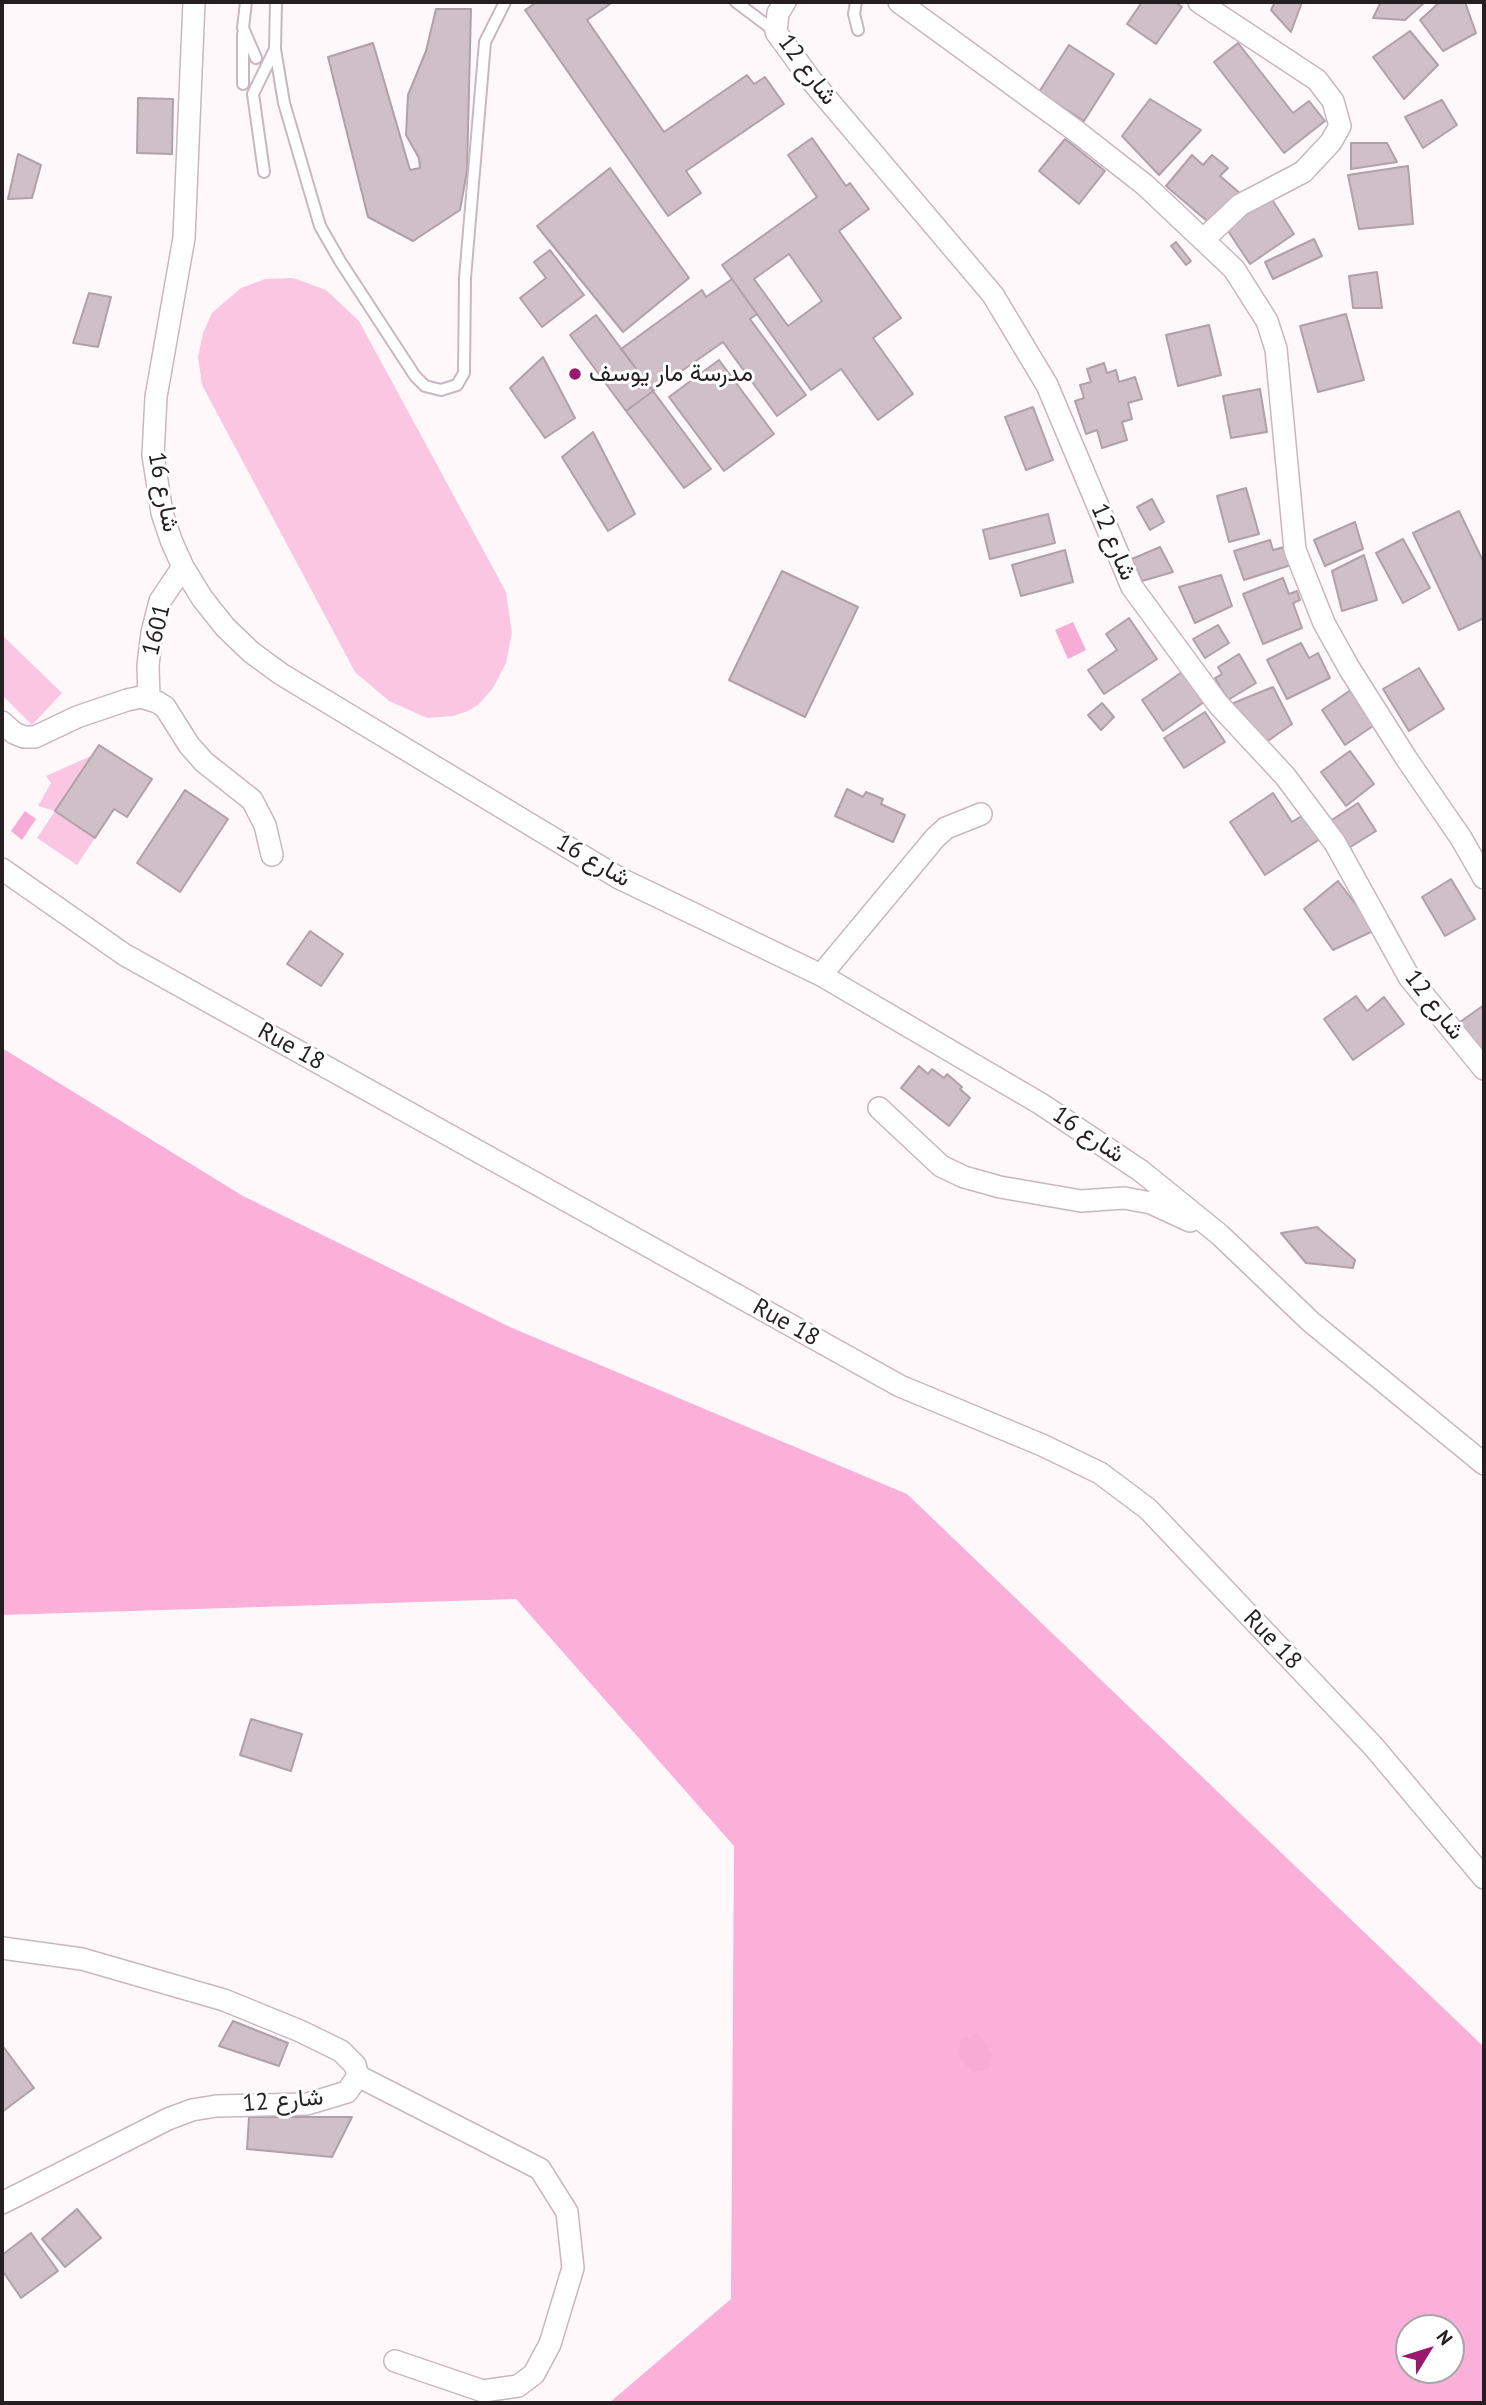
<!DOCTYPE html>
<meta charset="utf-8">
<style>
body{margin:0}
#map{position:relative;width:1486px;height:2405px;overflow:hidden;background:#fff8fb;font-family:"PT Sans",sans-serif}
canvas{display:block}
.frame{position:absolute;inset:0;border:4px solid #251f22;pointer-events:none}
.north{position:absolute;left:1395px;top:2314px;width:70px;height:70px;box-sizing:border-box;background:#fff;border:2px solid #a8a5a7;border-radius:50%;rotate:52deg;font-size:19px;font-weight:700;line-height:28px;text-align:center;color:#251f22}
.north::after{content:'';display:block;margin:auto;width:24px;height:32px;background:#99196f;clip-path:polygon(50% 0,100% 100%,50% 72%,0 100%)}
</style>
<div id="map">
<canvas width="1486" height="2405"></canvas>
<div class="frame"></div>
<div class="north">N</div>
</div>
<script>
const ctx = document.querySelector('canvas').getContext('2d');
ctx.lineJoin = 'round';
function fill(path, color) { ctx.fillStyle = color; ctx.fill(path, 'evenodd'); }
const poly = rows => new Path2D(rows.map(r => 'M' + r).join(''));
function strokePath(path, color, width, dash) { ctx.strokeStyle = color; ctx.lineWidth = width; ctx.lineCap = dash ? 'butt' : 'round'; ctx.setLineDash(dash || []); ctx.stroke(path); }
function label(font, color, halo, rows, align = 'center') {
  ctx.font = font + ' "PT Sans",Vazirmatn,sans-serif'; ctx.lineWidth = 6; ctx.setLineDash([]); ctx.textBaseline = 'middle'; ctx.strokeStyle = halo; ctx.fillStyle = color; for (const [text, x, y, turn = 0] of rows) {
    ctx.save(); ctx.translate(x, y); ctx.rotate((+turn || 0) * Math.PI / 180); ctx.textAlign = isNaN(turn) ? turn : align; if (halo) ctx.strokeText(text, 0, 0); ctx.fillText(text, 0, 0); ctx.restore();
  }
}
fill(poly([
 [293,278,326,290,359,321,506,592,512,633,506,663,493,688,478,705,468,711,453,716,427,718,389,701,355,672,202,385,198,357,203,333,212,313,241,288,265,279],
 [2,635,62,693,32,725,2,695],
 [91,756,55,811,95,838,77,865,37,838,55,811,38,806,51,783,46,776]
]), '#fbc6e2');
fill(poly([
 [2,1048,243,1196,512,1328,907,1494,1484,2047,1484,2403,609,2403,731,2299,734,1846,516,1599,2,1615],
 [1409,2328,1451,2328,1451,2370,1409,2370]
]), '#fab0d8');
fill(poly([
 [1073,622,1086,650,1068,659,1055,630],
 [25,811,36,819,22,840,11,831],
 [978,2033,992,2055,988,2070,972,2072,959,2056,960,2040]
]), '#f6acd4');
const building = poly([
 [537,2,613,2,587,20,664,132,747,75,754,84,765,77,784,104,686,171,701,193,668,216,525,10,537,2],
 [1142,2,1175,2,1182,7,1156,44,1127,24,1142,2],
 [1275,2,1302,2,1291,32,1271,10,1275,2],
 [1381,2,1425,2,1405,20,1373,18,1381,2],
 [1440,2,1465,2,1476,33,1443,51,1420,20,1440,2],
 [436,9,471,9,467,171,460,210,413,241,368,217,328,57,373,43,410,170,420,168,419,158,406,135,408,95,426,51,436,9],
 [1410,31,1438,65,1404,99,1373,57,1410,31],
 [1238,43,1293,113,1309,101,1325,121,1284,153,1214,62,1238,43],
 [1069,45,1114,74,1084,121,1039,92,1069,45],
 [138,98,173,99,172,154,137,153,138,98],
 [1150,99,1201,130,1159,175,1122,136,1150,99],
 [1442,100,1457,125,1423,148,1405,117,1442,100],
 [812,138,846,186,850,183,869,209,839,231,901,318,873,338,913,394,878,420,841,369,811,390,722,265,817,197,788,155,812,138],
 [789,254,822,301,788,326,754,279,789,254],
 [1065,139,1105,171,1079,204,1039,171,1065,139],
 [1351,143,1387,143,1397,162,1351,169,1351,143],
 [18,154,41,165,32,198,8,199,18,154],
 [1192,155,1203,165,1212,155,1228,168,1220,176,1242,195,1214,227,1166,186,1192,155],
 [1408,166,1413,224,1359,229,1348,175,1408,166],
 [610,168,689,278,623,332,537,226,610,168],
 [1271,198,1294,234,1250,264,1226,228,1271,198],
 [1314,239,1322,256,1273,279,1265,262,1314,239],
 [1176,242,1191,261,1186,265,1171,246,1176,242],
 [550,250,584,295,542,327,520,298,546,278,534,262,550,250],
 [1377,272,1382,308,1353,308,1349,276,1377,272],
 [732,279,757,314,750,319,806,395,777,416,723,342,653,391,621,349,702,290,706,297,732,279],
 [89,293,111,297,98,347,73,343,89,293],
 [1346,314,1364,380,1318,392,1300,326,1346,314],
 [596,315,653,391,626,411,570,335,596,315],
 [1209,325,1221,375,1178,386,1166,335,1209,325],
 [543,357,575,418,545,438,510,388,543,357],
 [719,360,774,434,724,471,669,397,719,360],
 [1104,363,1107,373,1116,370,1119,382,1135,377,1142,399,1128,403,1132,419,1122,422,1127,440,1102,448,1097,430,1086,434,1075,401,1084,398,1080,385,1091,382,1087,369,1104,363],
 [1260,389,1267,432,1231,438,1223,396,1260,389],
 [653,391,711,469,684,488,626,411,653,391],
 [1033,407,1053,460,1026,470,1005,417,1033,407],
 [593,432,635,514,608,531,562,457,593,432],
 [1246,488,1259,534,1229,542,1217,496,1246,488],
 [1152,499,1164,522,1150,530,1137,507,1152,499],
 [1459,511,1484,563,1484,618,1459,630,1413,533,1459,511],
 [1048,514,1055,543,990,559,983,530,1048,514],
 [1355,522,1363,549,1325,566,1314,540,1355,522],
 [1403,539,1430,588,1403,603,1376,553,1403,539],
 [1270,540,1273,550,1288,546,1294,564,1244,580,1234,551,1270,540],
 [1160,547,1173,572,1142,581,1132,559,1160,547],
 [1065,550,1073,582,1021,596,1012,565,1065,550],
 [1364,555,1377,600,1342,611,1332,571,1364,555],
 [782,571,858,607,805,717,729,680,782,571],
 [1221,575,1232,606,1195,623,1179,587,1221,575],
 [1283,578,1289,594,1297,591,1300,600,1293,603,1302,628,1263,644,1243,594,1283,578],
 [1129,618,1157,659,1104,694,1088,670,1117,650,1106,634,1129,618],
 [1218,625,1229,643,1205,658,1193,639,1218,625],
 [1301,643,1309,658,1318,653,1330,678,1287,699,1267,660,1301,643],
 [1239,654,1256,683,1228,700,1215,678,1222,674,1218,667,1239,654],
 [1419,668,1444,709,1409,731,1383,689,1419,668],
 [1182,672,1204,702,1163,731,1142,700,1182,672],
 [1273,687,1292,724,1262,745,1231,704,1273,687],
 [1352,689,1376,724,1345,745,1322,710,1352,689],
 [1102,703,1114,717,1101,730,1088,715,1102,703],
 [1205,712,1225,742,1184,768,1164,738,1205,712],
 [99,745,152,779,127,817,114,809,95,838,55,811,99,745],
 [1350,751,1374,784,1346,806,1321,772,1350,751],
 [847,789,863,797,866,792,883,799,881,804,905,815,893,842,835,816,847,789],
 [185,790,228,819,180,892,137,863,185,790],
 [1273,793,1292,822,1303,815,1320,839,1265,875,1230,822,1273,793],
 [1358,803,1376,831,1344,851,1327,823,1358,803],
 [1451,879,1475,919,1445,936,1422,897,1451,879],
 [1338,881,1375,930,1333,950,1304,909,1338,881],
 [310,931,343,954,321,986,287,964,310,931],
 [1356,996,1367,1011,1384,997,1404,1024,1353,1060,1324,1019,1356,996],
 [1484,1005,1484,1057,1460,1022,1484,1005],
 [919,1066,928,1074,932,1069,944,1078,947,1074,962,1087,960,1089,970,1098,949,1126,901,1088,919,1066],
 [1317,1227,1355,1260,1353,1268,1306,1263,1281,1233,1317,1227],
 [251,1719,302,1734,291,1771,240,1755,251,1719],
 [233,2021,288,2043,279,2066,219,2046,233,2021],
 [2,2045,34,2088,2,2112,2,2045],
 [249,2117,352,2117,332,2157,247,2149,249,2117],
 [77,2209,101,2238,65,2267,42,2239,77,2209],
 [31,2233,58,2271,21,2298,2,2270,2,2255,31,2233]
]);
fill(building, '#cfbfc7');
strokePath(building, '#b0a0a8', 2);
const service = poly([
 [246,2,243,28,256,58],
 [276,2,275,49,284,103,320,226,340,261,415,376,425,386,441,390,457,385,464,373,465,278,485,42,505,2],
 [736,2,776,32],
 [856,2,854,14,858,30],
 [243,34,243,84],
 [264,172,253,94,275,49]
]);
const minor = poly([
 [194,2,184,238,156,397,153,455,162,513,171,540,183,567,202,598,225,627,251,652,281,674,619,878,821,975,1041,1104,1141,1171,1220,1235,1311,1322,1484,1464],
 [785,2,778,13,776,32,811,80,993,295,1047,385,1132,587,1218,704,1285,776,1335,843,1409,977,1484,1069],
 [899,2,1076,131,1145,185,1234,269,1267,321,1276,349,1295,550,1324,623,1349,668,1406,758,1461,838,1484,878],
 [1199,2,1317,80,1333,101,1340,126,1331,142,1303,172,1240,205,1203,240],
 [149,698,148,665,152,633,160,601,183,567],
 [2,722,14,733,24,737,35,737,77,717,127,700,141,697,157,702,165,707,189,745,204,762,252,800,265,825,272,855],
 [2,869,125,955,900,1386,1042,1445,1100,1473,1148,1509,1373,1746,1484,1878],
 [821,975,935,838,946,828,981,814],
 [879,1108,941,1166,964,1177,1000,1187,1081,1201,1124,1198,1151,1203,1190,1221],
 [2,1948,82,1959,224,2000,300,2031,341,2051,355,2065,358,2076,347,2092,307,2104,216,2106,192,2110,168,2119,2,2203],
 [358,2076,540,2169,567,2212,573,2268,550,2344,534,2374,518,2386,483,2391,395,2361]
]);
strokePath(service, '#c8b7c0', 14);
strokePath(minor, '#c8b7c0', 24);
strokePath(service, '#fff', 10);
strokePath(minor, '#fff', 21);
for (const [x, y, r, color] of [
 [575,374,7,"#99196f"]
]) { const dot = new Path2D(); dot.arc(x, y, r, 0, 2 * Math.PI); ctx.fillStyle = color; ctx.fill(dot); strokePath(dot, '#fff', 2.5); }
label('24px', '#251f22', '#fff', [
 ["شارع 12",807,70,53],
 ["شارع 16",163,492,79],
 ["شارع 12",1113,542,67],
 ["1601",157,630,-76],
 ["شارع 16",593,861,30],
 ["شارع 12",1434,1005,52],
 ["Rue 18",291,1047,29],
 ["شارع 16",1088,1135,34],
 ["Rue 18",786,1323,29],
 ["Rue 18",1272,1640,46],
 ["شارع 12",283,2101,-5]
]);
label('24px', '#251f22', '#fff', [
 ["مدرسة مار يوسف",589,374]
], 'left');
</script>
